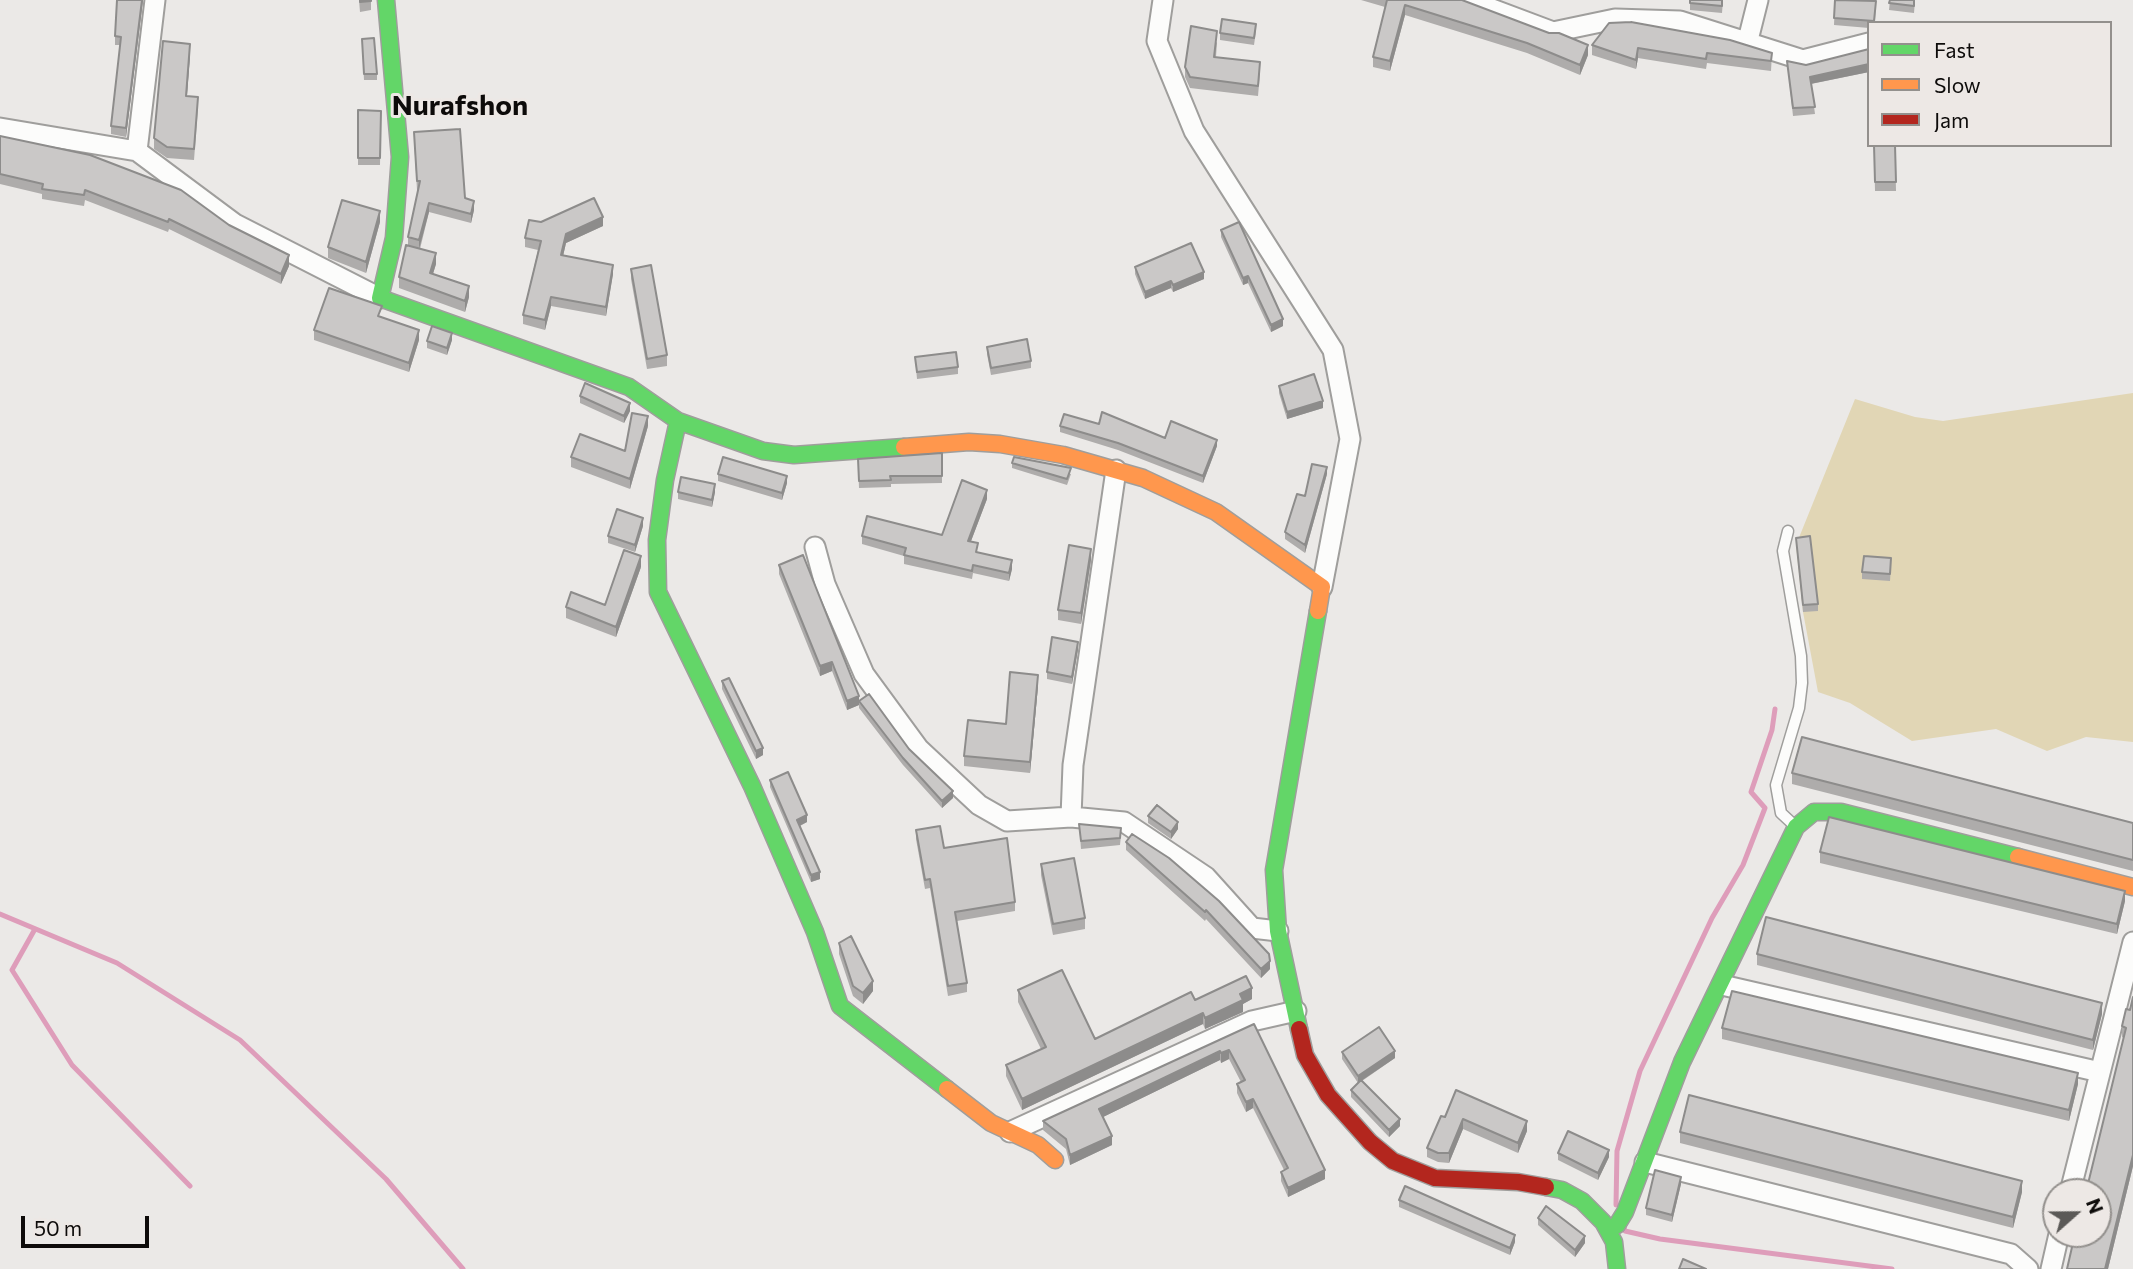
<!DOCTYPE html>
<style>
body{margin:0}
#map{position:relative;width:2133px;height:1269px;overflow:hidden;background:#ebe9e7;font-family:Commissioner,sans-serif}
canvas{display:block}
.legend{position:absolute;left:1867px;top:21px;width:245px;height:126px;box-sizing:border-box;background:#ede8e5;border:2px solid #93908d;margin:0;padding:9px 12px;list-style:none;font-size:21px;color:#0d0b0a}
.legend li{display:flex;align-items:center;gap:14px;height:35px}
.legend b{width:35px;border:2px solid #93908d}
.north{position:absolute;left:2042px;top:1178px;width:70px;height:70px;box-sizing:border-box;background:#ede8e5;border:2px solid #93908d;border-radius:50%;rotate:69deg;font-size:19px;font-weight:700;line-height:28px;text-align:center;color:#0d0b0a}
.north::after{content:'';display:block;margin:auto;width:24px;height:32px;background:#5b5957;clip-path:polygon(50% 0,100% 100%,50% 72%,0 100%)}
.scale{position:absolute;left:21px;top:1216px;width:128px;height:32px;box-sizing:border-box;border:4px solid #0d0b0a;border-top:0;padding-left:9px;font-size:21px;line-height:24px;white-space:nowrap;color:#0d0b0a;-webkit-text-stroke:5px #ede8e5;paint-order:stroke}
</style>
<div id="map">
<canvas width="2133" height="1269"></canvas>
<ul class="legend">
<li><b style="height:9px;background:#63d668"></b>Fast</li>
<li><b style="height:9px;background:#ff974d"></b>Slow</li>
<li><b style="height:9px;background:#b3261e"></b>Jam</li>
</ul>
<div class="north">N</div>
<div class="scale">50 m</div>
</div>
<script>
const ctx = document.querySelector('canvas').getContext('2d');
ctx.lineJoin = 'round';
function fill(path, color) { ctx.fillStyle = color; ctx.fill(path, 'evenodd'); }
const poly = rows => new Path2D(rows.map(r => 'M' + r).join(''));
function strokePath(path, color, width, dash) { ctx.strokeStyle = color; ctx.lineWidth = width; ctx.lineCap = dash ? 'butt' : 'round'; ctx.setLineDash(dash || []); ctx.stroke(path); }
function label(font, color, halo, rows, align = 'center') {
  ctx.font = font + ' Commissioner,sans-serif'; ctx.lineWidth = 6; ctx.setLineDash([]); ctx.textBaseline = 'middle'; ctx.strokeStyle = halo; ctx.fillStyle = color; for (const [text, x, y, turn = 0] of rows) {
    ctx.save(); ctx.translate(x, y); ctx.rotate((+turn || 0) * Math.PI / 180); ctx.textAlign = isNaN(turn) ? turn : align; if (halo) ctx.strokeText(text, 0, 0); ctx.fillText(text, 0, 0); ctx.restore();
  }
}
fill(poly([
 [2133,393,2133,742,2086,737,2047,751,1996,729,1912,741,1850,703,1818,692,1803,612,1796,545,1855,399,1915,417,1943,421]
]), '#e1d6b5');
strokePath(poly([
 [0,914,117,963,240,1040,386,1179,463,1269],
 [35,929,12,970,72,1065,190,1186],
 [1616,1205,1617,1151,1640,1071,1712,918,1743,865,1765,808,1751,792,1772,730,1775,709],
 [1624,1227,1625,1231,1660,1239,1892,1269]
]), '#de9dba', 5);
const lane = poly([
 [1788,531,1783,551,1801,656,1802,683,1799,708,1776,785,1781,813,1795,826]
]);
const street = poly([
 [1163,0,1157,41,1194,131,1333,350,1350,439,1322,587],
 [1468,0,1553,32,1615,19,1680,21,1803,60,1869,43],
 [1747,44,1758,0],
 [0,128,137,151,235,224,380,298],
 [137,151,155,0],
 [815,547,825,584,864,674,919,749,979,805,1007,821,1071,817,1124,822,1206,877,1252,928,1278,931],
 [1071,817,1073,765,1116,470],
 [1722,985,2100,1072],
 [1010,1132,1252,1021,1296,1011],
 [1645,1162,2011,1254,2028,1269],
 [2070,1192,2133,942],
 [2051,1269,2059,1234]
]);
const fast = poly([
 [386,0,400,157,394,238,380,298,629,387,678,421,763,451,794,455,904,447],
 [678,421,665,480,657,540,658,592,752,786,815,932,840,1006,947,1089],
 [1299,1029,1278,931,1274,870,1318,611],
 [1546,1187,1562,1190,1582,1201,1603,1222,1614,1242,1617,1269],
 [1608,1230,1617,1225,1625,1212,1682,1062,1796,827,1814,812,1841,812,2018,857]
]);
const slow = poly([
 [904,447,969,442,1000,444,1063,455,1143,478,1216,512,1322,587,1318,611],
 [2018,857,2133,887],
 [947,1089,991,1123,1038,1145,1055,1160]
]);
const jam = poly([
 [1299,1029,1305,1055,1328,1095,1370,1142,1393,1161,1435,1178,1518,1182,1546,1187]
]);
strokePath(lane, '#9f9e9c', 13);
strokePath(street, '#9f9e9c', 23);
strokePath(fast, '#9f9e9c', 19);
strokePath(slow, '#9f9e9c', 19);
strokePath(jam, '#9f9e9c', 19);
strokePath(lane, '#fcfcfb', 10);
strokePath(street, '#fcfcfb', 19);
strokePath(fast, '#63d668', 16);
strokePath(slow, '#ff974d', 16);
strokePath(jam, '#b3261e', 16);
fill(poly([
 [143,0,126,137,111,134,111,126,120,45,115,45,115,36],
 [359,0,371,0,371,10,360,12],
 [1361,0,1462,0,1588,55,1580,75,1527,53,1405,15,1390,71,1373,67,1373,57,1385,7],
 [1690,0,1723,0,1722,13,1690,10],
 [1835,0,1876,1,1875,23,1869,23,1869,28,1834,25],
 [1890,0,1915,0,1914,13,1889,10],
 [1256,31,1254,45,1220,40,1220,33],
 [362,39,377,74,377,80,364,80],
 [1217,42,1216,57,1260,73,1258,96,1190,88,1185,77,1185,67],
 [1592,45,1772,53,1771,71,1707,63,1706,69,1638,58,1636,69,1592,55],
 [190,55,187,96,198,108,194,160,167,158,154,149,154,138],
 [1787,61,1806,65,1869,72,1811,84,1815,114,1793,116],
 [358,110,381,111,380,165,358,165],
 [0,136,289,266,281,284,169,229,168,232,85,200,84,206,42,199,42,194,0,184],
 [414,140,474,210,471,223,429,212,420,249,436,264,433,274,469,297,465,312,399,288,399,277,408,245,408,237,418,190,417,190],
 [1874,145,1895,145,1896,191,1875,191],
 [380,222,366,273,328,258,328,247],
 [541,222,603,226,566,243,563,256,613,274,606,316,551,306,545,330,523,324,523,315,538,250,525,247,525,238],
 [1221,230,1283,326,1271,332,1248,283,1243,285,1221,237],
 [1135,267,1204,279,1173,292,1171,288,1145,299,1135,274],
 [631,269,667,355,667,366,647,369,631,279],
 [382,316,381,317,419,340,409,372,314,340,314,330],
 [452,340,447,355,427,348,427,341],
 [987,347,1031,361,1031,368,991,375,987,354],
 [915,357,958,367,958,374,917,379],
 [1279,386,1323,408,1287,419,1279,393],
 [580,396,630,411,624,423,580,403],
 [1099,424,1165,438,1217,446,1203,483,1118,450,1060,432,1060,426],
 [648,426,630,489,571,467,571,457,625,451],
 [942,453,942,483,891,484,891,487,859,488,858,459],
 [1012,463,1071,474,1067,485,1012,468],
 [718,474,787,483,782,500,718,481],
 [1327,474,1305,553,1285,539,1285,532,1305,496],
 [678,492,715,492,712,507,678,499],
 [987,499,971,541,978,553,1012,569,1009,581,973,573,972,579,904,564,904,556,862,544,862,536,942,535],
 [643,526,635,552,608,543,608,536],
 [1796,538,1818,604,1818,611,1803,612],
 [1091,560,1081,624,1058,620,1058,610],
 [779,565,859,701,909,749,953,798,942,808,903,765,859,708,859,705,847,710,832,671,820,676,779,574],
 [1891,565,1890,581,1862,579,1862,572],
 [641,567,616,637,566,618,566,607,605,605],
 [1078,649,1072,684,1047,679,1047,672],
 [722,681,763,755,756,759,722,689],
 [1038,686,1030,773,964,766,964,756,1006,724],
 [1792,773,2133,823,2133,871,1792,784],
 [770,780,807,822,800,826,820,879,811,882,770,787],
 [1148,816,1178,829,1171,839,1148,823],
 [1079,824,1121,835,1120,845,1081,849],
 [916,830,944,848,1015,902,1015,911,957,921,967,983,967,992,948,996,930,888,925,889,916,839],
 [1126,842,1269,954,1270,969,1261,978,1206,919,1205,921,1126,850],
 [1820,852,2125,901,2117,934,1820,863],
 [1041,864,1085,918,1085,929,1053,935,1041,875],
 [839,943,873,991,863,1004,853,996,839,954],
 [1757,954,2102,1014,2093,1050,1757,965],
 [1018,990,1095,1039,1195,1000,1252,999,1243,1004,1243,1012,1205,1029,1203,1024,1022,1110,1006,1076,1006,1065,1041,1049,1018,1002],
 [2133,997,2133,1166,2108,1269,2124,1038,2122,1037,2122,1026,2130,1010],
 [1254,1024,1325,1179,1288,1197,1281,1181,1281,1172,1284,1170,1253,1108,1246,1112,1237,1093,1237,1084,1241,1082,1229,1059,1221,1063,1220,1060,1103,1117,1112,1145,1070,1165,1066,1149,1043,1130,1043,1121],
 [1722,1028,2078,1084,2069,1121,1722,1039],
 [1342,1052,1395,1058,1362,1081,1400,1126,1389,1137,1351,1097,1351,1090,1358,1083,1342,1059],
 [1456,1090,1527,1131,1518,1153,1463,1129,1449,1163,1438,1162,1427,1157,1427,1148,1445,1117],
 [1680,1132,2022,1192,2013,1228,1680,1143],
 [1558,1153,1609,1157,1598,1180,1558,1160],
 [1681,1184,1672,1222,1646,1215,1646,1208],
 [1399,1200,1515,1242,1510,1255,1399,1207],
 [1538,1218,1585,1243,1575,1257,1538,1225]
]), '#aeacab');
fill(poly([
 [142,0,143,0,126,137,126,128],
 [1405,5,1405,15,1390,71,1390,61],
 [190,44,190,55,186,107,186,96],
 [1588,45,1588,55,1580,75,1580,65],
 [1638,48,1638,58,1636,69,1636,60],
 [1869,64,1869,72,1810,84,1810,77],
 [474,201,474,210,471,223,471,214],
 [429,203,429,212,419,249,419,240],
 [380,211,380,222,366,273,366,262],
 [603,217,603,226,566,243,561,265,561,255,566,234],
 [436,253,436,264,430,283,430,273],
 [289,255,289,266,281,284,281,274],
 [613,265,613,274,606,316,606,307],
 [1204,272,1204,279,1173,292,1173,285],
 [1248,276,1248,283,1243,285,1243,278],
 [1171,281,1171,288,1145,299,1145,292],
 [469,286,469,297,465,312,465,301],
 [551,297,551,306,545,330,545,320],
 [1283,319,1283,326,1271,332,1271,325],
 [419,330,419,340,409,372,409,363],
 [452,333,452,340,447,355,447,348],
 [1323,401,1323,408,1287,419,1287,412],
 [630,403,630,411,624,423,624,416],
 [648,416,648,426,630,489,630,479],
 [1217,440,1217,446,1203,483,1203,476],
 [1327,467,1327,474,1305,553,1305,545],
 [787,476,787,483,782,500,782,493],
 [715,484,715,492,712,507,712,500],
 [987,490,987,499,968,549,968,541],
 [643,518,643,526,635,552,635,545],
 [1091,549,1091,560,1081,624,1081,613],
 [641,556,641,567,616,637,616,627],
 [1012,560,1012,569,1009,581,1009,573],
 [1078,642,1078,649,1072,684,1072,677],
 [832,662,832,671,820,676,820,666],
 [1038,675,1038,686,1030,773,1030,762],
 [859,696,859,705,847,710,847,701],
 [763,748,763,755,756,759,756,751],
 [953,791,953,798,942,808,942,801],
 [807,815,807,822,797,827,797,820],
 [1178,822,1178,829,1171,839,1171,832],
 [820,872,820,879,811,882,811,875],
 [2125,891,2125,901,2117,934,2117,924],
 [1270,961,1270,969,1261,978,1261,969],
 [873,981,873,991,863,1004,863,993],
 [1252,988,1252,999,1243,1004,1243,1012,1205,1029,1205,1018,1240,994],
 [2102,1003,2102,1014,2093,1050,2093,1040],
 [1203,1013,1203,1024,1022,1110,1022,1099],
 [1229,1050,1229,1059,1221,1063,1221,1053],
 [1220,1051,1220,1060,1099,1119,1099,1109],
 [1395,1051,1395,1058,1358,1083,1358,1076],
 [2078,1073,2078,1084,2069,1121,2069,1110],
 [1253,1099,1253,1108,1246,1112,1246,1102],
 [1400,1119,1400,1126,1389,1137,1389,1130],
 [1463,1119,1463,1129,1449,1163,1449,1153],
 [1527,1121,1527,1131,1518,1153,1518,1143],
 [1112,1136,1112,1145,1070,1165,1070,1155],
 [1609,1150,1609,1157,1598,1180,1598,1173],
 [2133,1155,2133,1166,2108,1269,2105,1269],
 [1325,1170,1325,1179,1288,1197,1288,1188],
 [1681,1177,1681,1184,1672,1222,1672,1215],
 [2022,1181,2022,1192,2013,1228,2013,1217],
 [1515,1235,1515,1242,1510,1255,1510,1248],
 [1585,1236,1585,1243,1575,1257,1575,1250]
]), '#8d8c8b');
const building = poly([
 [117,0,142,0,126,128,111,126,121,37,115,36,117,0],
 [360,0,371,0,371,1,360,2,360,0],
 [1387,0,1462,0,1549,33,1559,33,1588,45,1580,65,1527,43,1405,5,1390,61,1373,57,1387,0],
 [1690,0,1722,0,1722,6,1690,3,1690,0],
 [1835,0,1876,1,1874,21,1834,18,1835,0],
 [1890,0,1914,0,1914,6,1889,3,1890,0],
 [1222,19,1256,24,1254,38,1220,33,1222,19],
 [1631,22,1730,40,1772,53,1771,61,1707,53,1706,59,1638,48,1636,60,1592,45,1609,23,1631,22],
 [1191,26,1217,31,1214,57,1260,62,1258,86,1190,77,1185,67,1191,26],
 [374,38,377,74,364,74,362,39,374,38],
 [163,41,190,44,186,96,198,97,194,149,167,147,154,138,163,41],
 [1869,49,1869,64,1810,77,1815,107,1793,108,1787,61,1806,65,1869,49],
 [358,110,381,111,380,158,358,158,358,110],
 [460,129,465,198,474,201,471,214,429,203,419,240,408,237,420,181,417,181,414,132,460,129],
 [0,136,90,155,181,190,229,225,289,255,281,274,169,219,168,222,85,190,84,195,42,189,43,184,0,174,0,136],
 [1874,145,1895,145,1896,182,1875,182,1874,145],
 [594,198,603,217,566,234,561,255,613,265,606,307,551,297,545,320,523,315,541,241,525,238,529,220,541,222,594,198],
 [342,200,380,211,366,262,328,247,342,200],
 [1239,222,1283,319,1271,325,1248,276,1243,278,1221,230,1239,222],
 [1191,243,1204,272,1173,285,1171,281,1145,292,1135,267,1191,243],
 [406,245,436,253,430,273,469,286,465,301,399,277,406,245],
 [651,265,667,355,647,359,631,269,651,265],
 [329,288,382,306,378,316,419,330,409,363,314,330,329,288],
 [432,326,452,333,447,348,427,341,432,326],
 [1027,339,1031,361,991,368,987,347,1027,339],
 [956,352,958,367,917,372,915,357,956,352],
 [1314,374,1323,401,1287,412,1279,386,1314,374],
 [585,383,630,403,624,416,580,396,585,383],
 [1102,412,1165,438,1171,421,1217,440,1203,476,1118,443,1060,426,1064,414,1099,424,1102,412],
 [632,413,648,416,630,479,571,457,580,434,625,451,632,413],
 [942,453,942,476,890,476,891,480,859,481,858,459,942,453],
 [723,457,787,476,782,493,718,474,723,457],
 [1014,457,1071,468,1067,479,1012,463,1014,457],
 [1312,464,1327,467,1305,545,1285,532,1297,494,1305,496,1312,464],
 [681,477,715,484,712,500,678,492,681,477],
 [962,480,987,490,968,541,978,543,976,552,1012,560,1009,573,973,565,972,571,904,555,906,548,862,536,867,516,942,535,962,480],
 [617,509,643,518,635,545,608,536,617,509],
 [1810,536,1818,604,1803,605,1796,538,1810,536],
 [1069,545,1091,549,1081,613,1058,610,1069,545],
 [624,550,641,556,616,627,566,607,571,592,605,605,624,550],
 [803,555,859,696,847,701,832,662,820,666,779,565,803,555],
 [1864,556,1891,558,1890,574,1862,572,1864,556],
 [1052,637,1078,642,1072,677,1047,672,1052,637],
 [1010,672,1038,675,1030,762,964,756,968,720,1006,724,1010,672],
 [729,678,763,748,756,751,722,681,729,678],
 [869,694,909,749,953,791,942,801,903,758,859,701,869,694],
 [1802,737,2133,823,2133,860,1792,773,1802,737],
 [788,772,807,815,797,820,820,872,811,875,770,780,788,772],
 [1157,805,1178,822,1171,832,1148,816,1157,805],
 [1829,817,2125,891,2117,924,1820,852,1829,817],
 [1079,824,1121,828,1120,838,1081,841,1079,824],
 [940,826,944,848,1007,838,1015,902,955,912,967,983,948,986,930,879,925,880,916,830,940,826],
 [1132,834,1169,858,1219,901,1269,954,1270,961,1261,969,1206,910,1205,912,1126,842,1132,834],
 [1074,858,1085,918,1053,924,1041,864,1074,858],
 [1766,917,2102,1003,2093,1040,1757,954,1766,917],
 [851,936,873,981,863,993,853,986,839,943,851,936],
 [1062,970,1095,1039,1191,992,1195,1000,1246,976,1252,988,1240,994,1243,1000,1205,1018,1203,1013,1022,1099,1006,1065,1046,1047,1018,990,1062,970],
 [1732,991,2078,1073,2069,1110,1722,1028,1732,991],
 [2133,997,2133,1155,2105,1269,2067,1269,2075,1234,2098,1234,2098,1192,2086,1192,2126,1028,2122,1026,2126,1009,2130,1010,2133,997],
 [1254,1024,1325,1170,1288,1188,1281,1172,1288,1168,1253,1099,1246,1102,1237,1084,1245,1080,1229,1050,1221,1053,1220,1051,1099,1109,1112,1136,1070,1155,1066,1139,1043,1121,1254,1024],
 [1379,1027,1395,1051,1358,1076,1342,1052,1379,1027],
 [1361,1080,1400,1119,1389,1130,1351,1090,1361,1080],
 [1456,1090,1527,1121,1518,1143,1463,1119,1449,1153,1438,1153,1427,1148,1441,1116,1445,1117,1456,1090],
 [1689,1095,2022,1181,2013,1217,1680,1132,1689,1095],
 [1568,1131,1609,1150,1598,1173,1558,1153,1568,1131],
 [1655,1170,1681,1177,1672,1215,1646,1208,1655,1170],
 [1405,1186,1515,1235,1510,1248,1399,1200,1405,1186],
 [1546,1206,1585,1236,1575,1250,1538,1218,1546,1206],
 [1683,1259,1706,1269,1679,1269,1683,1259]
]);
fill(building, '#cac8c7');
strokePath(building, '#8d8c8b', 2);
label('bold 28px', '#0d0b0a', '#ede8e5', [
 ["Nurafshon",460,106]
]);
</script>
